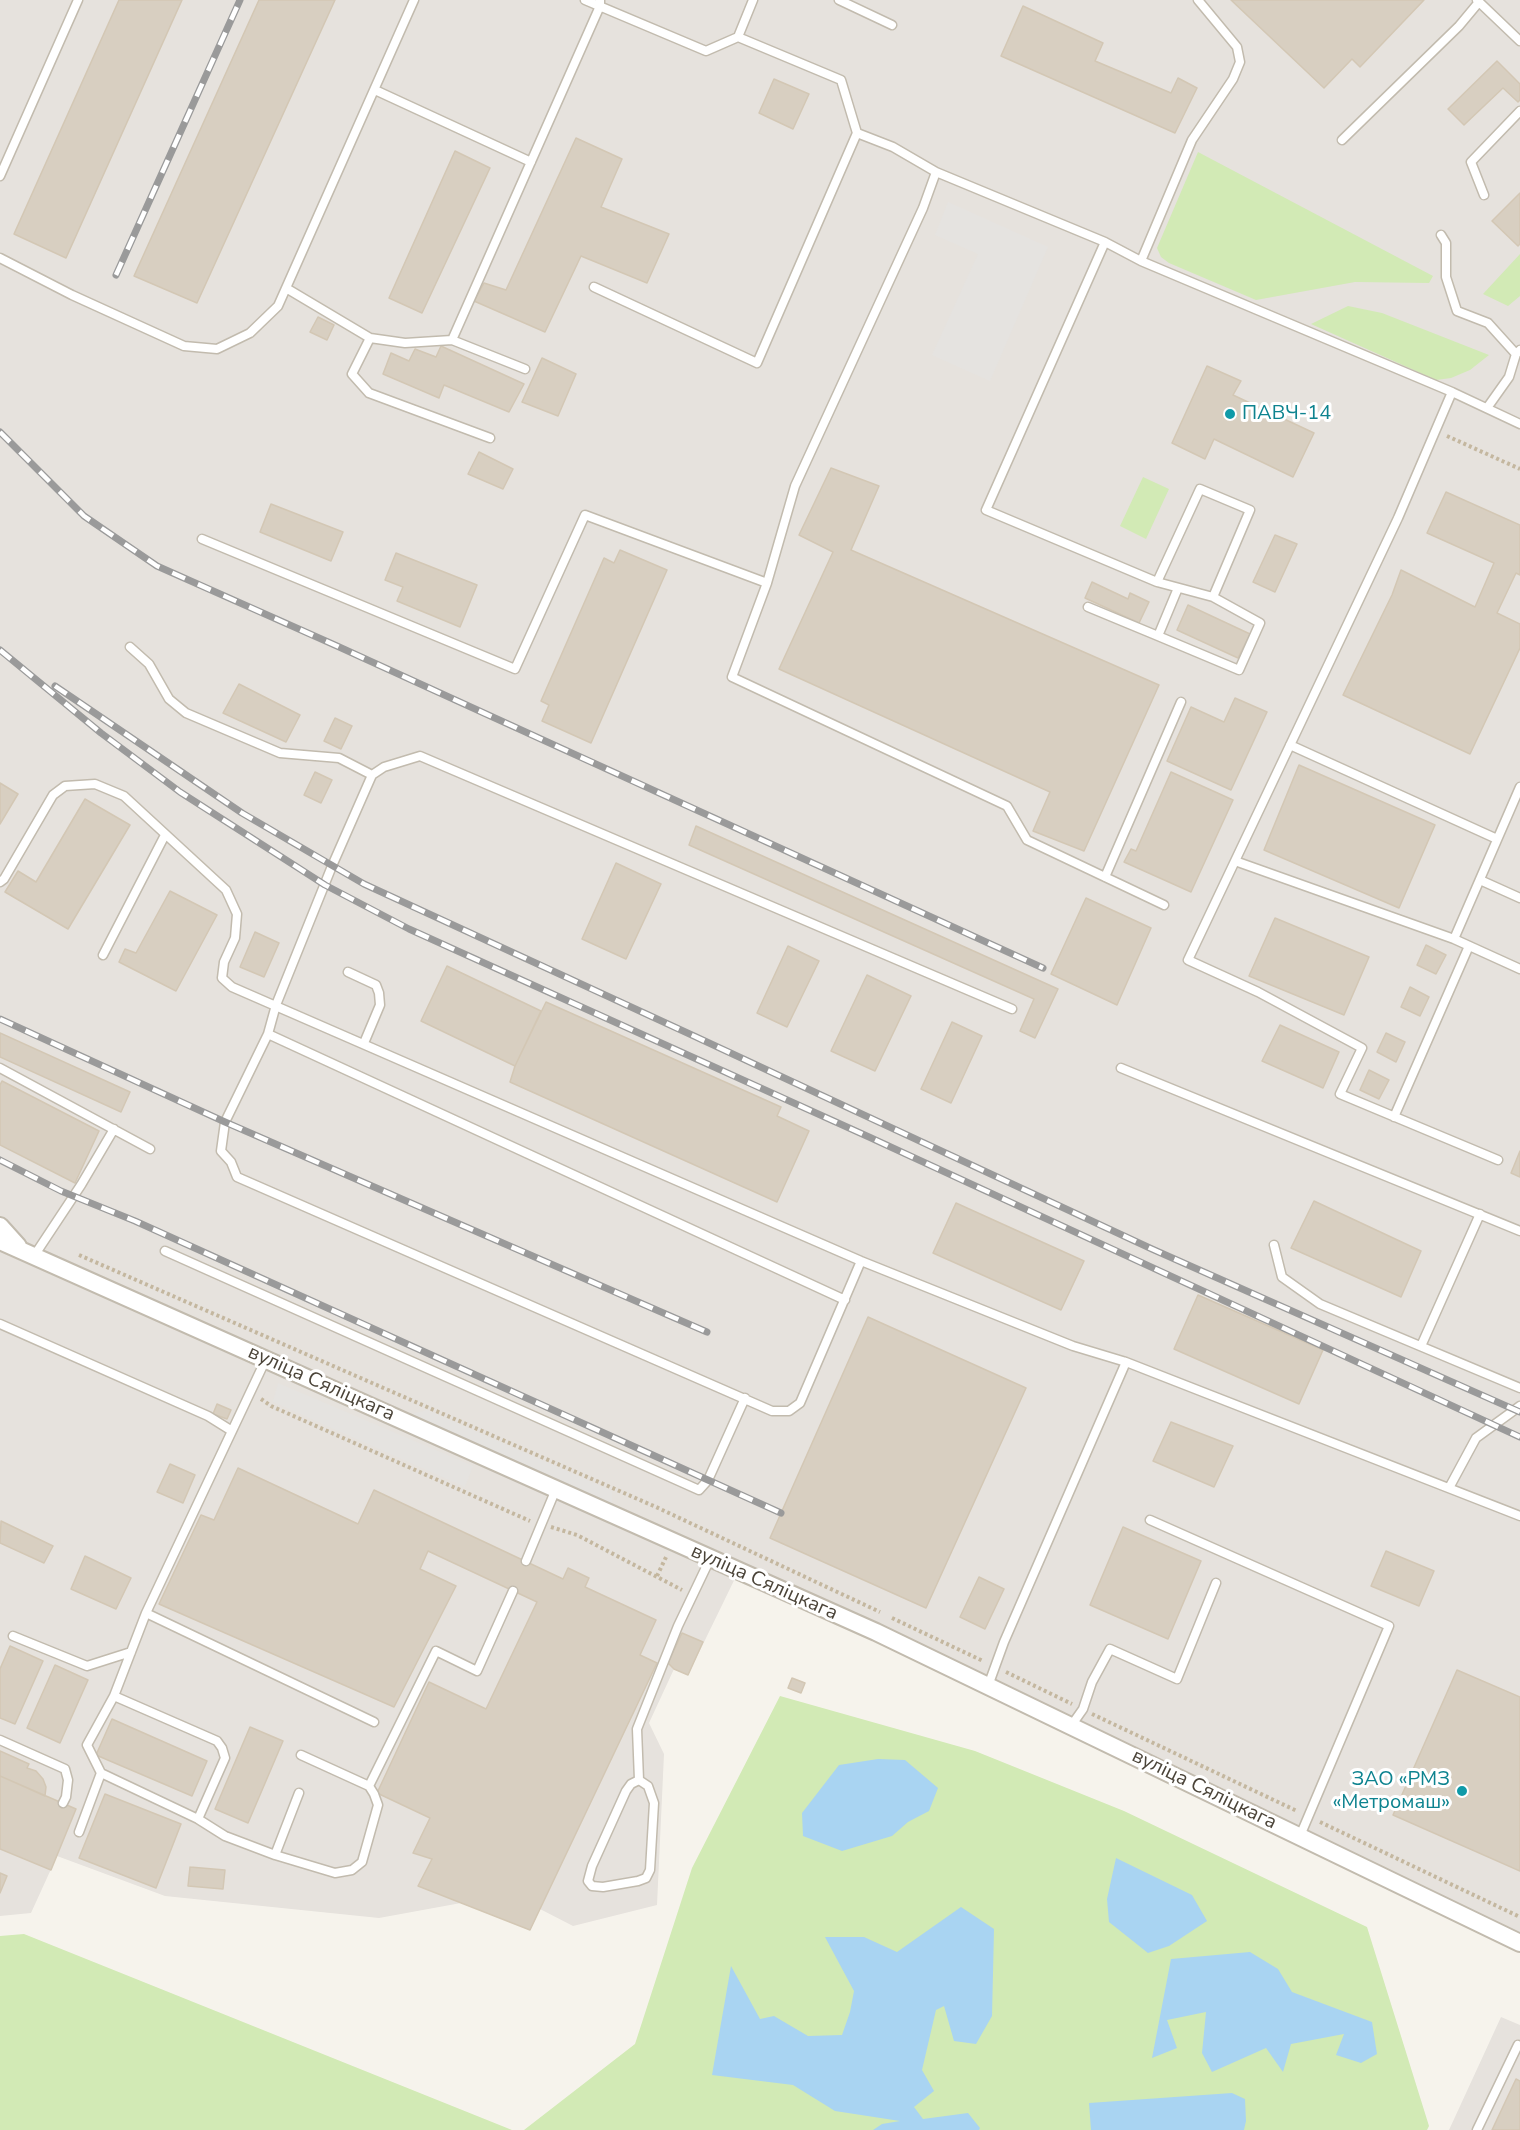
<!DOCTYPE html>
<meta charset="utf-8">
<style>
body{margin:0}
canvas{display:block;background:#f6f3ec}
</style>
<canvas width="1520" height="2130"></canvas>
<script>
const ctx = document.querySelector('canvas').getContext('2d');
ctx.lineJoin = 'round';
function fill(path, color) { ctx.fillStyle = color; ctx.fill(path, 'evenodd'); }
const poly = rows => new Path2D(rows.map(r => 'M' + r).join(''));
function strokePath(path, color, width, dash) { ctx.strokeStyle = color; ctx.lineWidth = width; ctx.lineCap = dash ? 'butt' : 'round'; ctx.setLineDash(dash || []); ctx.stroke(path); }
function label(font, color, halo, rows, align = 'center') {
  ctx.font = font + ' "Nunito Sans",sans-serif'; ctx.lineWidth = 6; ctx.setLineDash([]); ctx.textBaseline = 'middle'; ctx.strokeStyle = halo; ctx.fillStyle = color; for (const [text, x, y, turn = 0] of rows) {
    ctx.save(); ctx.translate(x, y); ctx.rotate((+turn || 0) * Math.PI / 180); ctx.textAlign = isNaN(turn) ? turn : align; if (halo) ctx.strokeText(text, 0, 0); ctx.fillText(text, 0, 0); ctx.restore();
  }
}
fill(poly([
 [0,0,1520,0,1520,1935,743,1562,688,1675,674,1669,649,1723,664,1754,657,1905,573,1926,540,1909,530,1930,461,1903,379,1918,165,1896,57,1856,31,1913,0,1916],
 [1501,2017,1520,2025,1520,2130,1449,2130]
]), '#e6e2dd');
fill(poly([
 [1198,152,1433,276,1429,283,1355,282,1256,300,1169,263,1161,257,1157,248],
 [1520,254,1520,296,1508,306,1483,294],
 [1348,306,1382,313,1489,355,1470,370,1451,378,1436,380,1311,324],
 [1143,477,1169,489,1146,539,1120,526],
 [780,1696,975,1751,1124,1811,1367,1927,1429,2126,1427,2130,524,2130,635,2044,692,1868],
 [24,1934,512,2130,0,2130,0,1936]
]), '#d2eab5');
fill(poly([
 [948,202,1048,247,990,381,932,355,978,254,935,235],
 [278,1383,473,1466,465,1487,273,1402],
 [427,1410,612,1491,612,1505,404,1416]
]), '#e5e3e0');
fill(poly([
 [878,1759,905,1760,938,1788,929,1811,908,1822,892,1836,842,1851,803,1836,802,1813,839,1765],
 [1116,1858,1192,1895,1207,1921,1169,1946,1148,1953,1109,1922,1107,1899],
 [961,1907,994,1929,992,2016,976,2044,954,2041,944,2006,936,2010,922,2070,934,2091,914,2107,923,2119,968,2113,980,2128,979,2130,873,2130,882,2124,900,2121,835,2111,793,2085,712,2075,731,1966,760,2019,774,2016,808,2036,842,2035,850,2012,854,1991,825,1937,864,1937,897,1952],
 [1250,1952,1278,1969,1292,1992,1372,2022,1377,2054,1361,2063,1336,2055,1344,2034,1291,2044,1283,2072,1266,2048,1212,2072,1202,2053,1206,2012,1167,2020,1177,2048,1152,2058,1171,1959],
 [1232,2093,1245,2099,1246,2121,1244,2130,1091,2130,1089,2103]
]), '#a9d4f2');
const building = poly([
 [119,0,182,0,66,258,14,234,119,0],
 [259,0,335,0,197,303,134,276,259,0],
 [1231,0,1424,0,1360,67,1352,59,1324,88,1231,0],
 [1023,6,1103,43,1095,61,1171,93,1178,78,1197,88,1175,133,1001,56,1023,6],
 [1497,61,1520,84,1520,100,1518,102,1503,88,1464,125,1448,109,1497,61],
 [774,79,809,94,793,129,759,113,774,79],
 [576,138,622,159,601,207,669,234,647,283,581,256,545,332,474,301,484,283,506,290,576,138],
 [455,151,490,168,422,313,389,298,455,151],
 [1520,193,1520,244,1518,246,1492,221,1520,193],
 [318,317,334,325,327,340,310,332,318,317],
 [441,346,524,384,509,412,444,385,439,398,383,374,391,353,409,361,415,349,436,357,441,346],
 [542,358,576,374,558,416,522,402,542,358],
 [1207,366,1241,381,1233,395,1314,433,1293,477,1214,439,1205,459,1172,443,1207,366],
 [479,452,513,469,503,489,468,474,479,452],
 [831,468,879,486,851,550,1159,685,1084,851,1033,831,1050,792,779,669,833,552,799,535,831,468],
 [1446,492,1520,525,1520,575,1516,573,1497,613,1520,624,1520,648,1470,754,1343,695,1392,595,1401,570,1475,607,1494,563,1427,533,1446,492],
 [271,504,343,532,331,561,260,532,271,504],
 [1275,535,1297,544,1275,592,1253,582,1275,535],
 [620,550,667,570,591,743,542,721,549,705,541,701,604,558,614,563,620,550],
 [396,553,477,585,460,627,397,601,403,587,385,580,396,553],
 [1092,582,1128,599,1130,593,1149,602,1139,623,1085,598,1092,582],
 [1188,605,1250,634,1238,658,1177,630,1188,605],
 [239,684,300,715,286,742,223,713,239,684],
 [1235,698,1267,712,1231,790,1167,761,1191,707,1224,722,1235,698],
 [335,718,352,726,341,749,324,741,335,718],
 [1299,765,1435,825,1399,908,1264,850,1299,765],
 [315,772,332,780,321,803,304,795,315,772],
 [1171,772,1233,800,1191,892,1124,862,1131,849,1136,851,1171,772],
 [0,783,18,794,0,824,0,783],
 [85,799,130,825,68,929,5,892,18,871,36,882,85,799],
 [696,826,1058,989,1035,1038,1020,1031,1034,999,689,845,696,826],
 [616,863,661,884,626,959,582,939,616,863],
 [170,891,217,915,176,991,119,962,125,949,136,953,170,891],
 [1086,898,1151,928,1117,1005,1051,974,1086,898],
 [1275,918,1369,957,1344,1015,1249,976,1275,918],
 [255,932,279,943,264,977,240,967,255,932],
 [1426,945,1446,955,1436,974,1417,965,1426,945],
 [788,946,819,961,787,1027,757,1013,788,946],
 [447,966,541,1011,515,1066,421,1021,447,966],
 [867,975,911,996,875,1071,831,1051,867,975],
 [1410,987,1429,997,1420,1016,1401,1007,1410,987],
 [546,1002,781,1107,777,1116,809,1131,777,1202,510,1082,515,1066,546,1002],
 [952,1022,982,1036,951,1103,921,1089,952,1022],
 [1280,1025,1339,1052,1323,1088,1262,1061,1280,1025],
 [0,1033,130,1092,121,1112,0,1057,0,1033],
 [1386,1033,1405,1042,1396,1062,1377,1052,1386,1033],
 [1369,1070,1389,1080,1379,1099,1360,1090,1369,1070],
 [2,1081,99,1131,75,1183,0,1145,0,1085,2,1081],
 [1520,1151,1520,1177,1511,1173,1520,1151],
 [1314,1201,1421,1251,1401,1297,1291,1248,1314,1201],
 [956,1203,1084,1261,1061,1310,933,1253,956,1203],
 [1198,1295,1323,1350,1299,1404,1174,1349,1198,1295],
 [868,1317,1026,1388,926,1608,770,1538,868,1317],
 [217,1404,231,1410,227,1419,213,1414,217,1404],
 [1171,1422,1233,1446,1214,1487,1153,1461,1171,1422],
 [170,1464,195,1475,183,1503,157,1492,170,1464],
 [238,1468,358,1524,374,1490,563,1579,568,1568,589,1578,585,1587,656,1620,640,1655,657,1663,530,1930,418,1886,432,1859,413,1853,430,1818,377,1793,429,1682,486,1709,537,1602,428,1551,420,1569,456,1586,394,1707,159,1604,201,1515,214,1520,238,1468],
 [1,1521,53,1546,44,1563,0,1543,1,1521],
 [1123,1527,1201,1561,1168,1639,1090,1605,1123,1527],
 [1386,1551,1434,1571,1419,1606,1371,1586,1386,1551],
 [85,1556,131,1578,116,1609,71,1589,85,1556],
 [979,1577,1004,1589,985,1629,960,1617,979,1577],
 [682,1633,703,1642,688,1675,674,1669,668,1663,682,1633],
 [10,1646,43,1661,15,1724,0,1718,0,1669,10,1646],
 [55,1665,88,1680,60,1743,27,1728,55,1665],
 [1457,1670,1520,1697,1520,1871,1393,1815,1457,1670],
 [792,1678,805,1683,801,1693,788,1688,792,1678],
 [112,1719,207,1761,192,1796,96,1755,112,1719],
 [250,1727,283,1741,248,1823,215,1809,250,1727],
 [0,1751,29,1764,27,1768,36,1771,43,1779,46,1787,45,1796,0,1776,0,1751],
 [0,1776,76,1809,51,1870,0,1849,0,1776],
 [105,1794,181,1824,156,1888,79,1858,105,1794],
 [190,1867,225,1870,223,1889,188,1886,190,1867],
 [0,1873,7,1876,0,1893,0,1873],
 [1516,2079,1520,2081,1520,2130,1492,2130,1516,2079]
]);
fill(building, '#d8cfc1');
strokePath(building, '#d3c7b4', 1.5);
const service = poly([
 [585,0,706,51,738,37,841,80,857,133,893,147,936,172,1105,242,1141,261,1452,392,1520,424],
 [839,0,892,25],
 [1477,0,1520,41],
 [738,37,753,0],
 [375,90,531,162],
 [1342,140,1459,26,1479,2],
 [936,172,923,208,795,486,767,583,732,677,1007,806,1027,840,1164,905],
 [0,176,78,0],
 [1484,195,1471,162,1520,111],
 [1441,235,1446,243,1446,277,1457,311,1488,323,1516,354],
 [1105,242,986,510,1157,582,1200,489,1250,510,1213,597,1157,582],
 [0,258,72,295,184,346,217,349,250,333,278,306,414,0],
 [1141,261,1192,140,1233,79,1240,62,1237,47,1198,0],
 [594,287,757,363,857,133],
 [286,288,370,338,405,343,452,340,525,369],
 [370,338,352,374,369,393,490,438],
 [452,340,600,6,600,0],
 [1452,392,1398,518,1235,861,1454,939,1520,787],
 [1487,408,1509,377,1516,354,1520,350],
 [202,539,515,669,585,515,767,583],
 [1178,588,1158,636,1239,670,1260,623,1213,597],
 [1088,607,1158,636],
 [130,647,149,664,169,699,186,713,280,753,339,758,372,775],
 [1290,745,1497,839],
 [1235,861,1188,960,1258,992,1362,1048,1340,1094,1498,1160],
 [1105,877,1181,702],
 [1480,880,1520,898],
 [0,882,4,879,53,795,65,786,95,784,124,796,226,890,237,914,235,938,224,962,222,978,232,987,861,1261,1073,1346,1126,1362,1004,1642,988,1686],
 [1454,939,1520,969],
 [103,955,165,835],
 [348,972,376,985,379,993,380,1005,364,1043],
 [268,1034,845,1300],
 [0,1068,150,1149],
 [1121,1068,1520,1231],
 [1394,1117,1469,946],
 [1274,1245,1282,1277,1320,1304,1520,1388],
 [165,1251,699,1490,708,1480,745,1398],
 [34,1256,81,1185,114,1129],
 [861,1261,800,1403,789,1411,772,1411,237,1177,231,1162,221,1151,225,1122,268,1034,276,1005,332,866,372,775,384,767,420,756,1012,1009],
 [0,1324,208,1416,232,1431],
 [1421,1346,1480,1214],
 [266,1359,146,1613,114,1696,87,1745,101,1773,198,1819,225,1836,275,1855,335,1873,352,1870,362,1862,378,1805,374,1794,369,1786,301,1755],
 [1126,1362,1520,1516],
 [1449,1488,1476,1438,1520,1406],
 [1150,1520,1389,1626,1300,1836],
 [526,1561,556,1489],
 [146,1613,374,1722],
 [13,1636,87,1666,131,1652],
 [114,1696,217,1741,222,1748,225,1758,198,1819],
 [1071,1726,1083,1709,1092,1682,1110,1649,1177,1679,1216,1583],
 [0,1740,65,1769,68,1780,66,1797,63,1803],
 [639,1780,631,1784,626,1791,592,1866,588,1881,592,1886,603,1887,638,1881,646,1878,650,1870,654,1803,648,1786,639,1780,637,1729,678,1626,710,1559],
 [369,1786,436,1651,477,1671,513,1591],
 [79,1832,101,1773],
 [275,1855,299,1793],
 [1477,2130,1518,2045,1520,2046]
]);
const minor = poly([
 [0,1226,18,1246],
 [0,1241,876,1632,1520,1943]
]);
strokePath(service, '#c2bbae', 11);
strokePath(minor, '#c2bbae', 20);
strokePath(poly([
 [1447,436,1520,469],
 [79,1255,656,1507,880,1612],
 [261,1399,271,1406,530,1521],
 [551,1527,577,1535,682,1590],
 [657,1576,667,1555],
 [892,1618,983,1661],
 [1006,1672,1072,1704],
 [1092,1714,1297,1811],
 [1320,1822,1520,1917]
]), '#c4b79f', 4, [3, 3]);
strokePath(service, '#fff', 8);
strokePath(minor, '#fff', 16);
const rail = poly([
 [116,275,240,0],
 [0,432,84,516,157,566,337,646,1043,968],
 [0,650,101,733,180,792,325,885,409,929,869,1137,1520,1437],
 [55,686,242,813,364,884,694,1036,1152,1249,1520,1412],
 [0,1019,225,1122,707,1332],
 [0,1160,61,1191,135,1221,781,1513]
]);
strokePath(rail, '#9a9a9a', 7);
strokePath(rail, '#fff', 4.5, [14]);
for (const [x, y, r, color] of [
 [1230,414,6,"#0f9aa8"],
 [1462,1791,6,"#0f9aa8"]
]) { const dot = new Path2D(); dot.arc(x, y, r, 0, 2 * Math.PI); ctx.fillStyle = color; ctx.fill(dot); strokePath(dot, '#fff', 2); }
label('20px', '#0d838f', '#fff', [
 ["ПАВЧ-14",1242,414],
 ["ЗАО «РМЗ",1450,1780,"right"],
 ["«Метромаш»",1450,1803,"right"]
], 'left');
label('20px', '#4b4439', '#fff', [
 ["вуліца Сяліцкага",321,1384,24],
 ["вуліца Сяліцкага",764,1583,24],
 ["вуліца Сяліцкага",1204,1790,26]
]);
</script>
